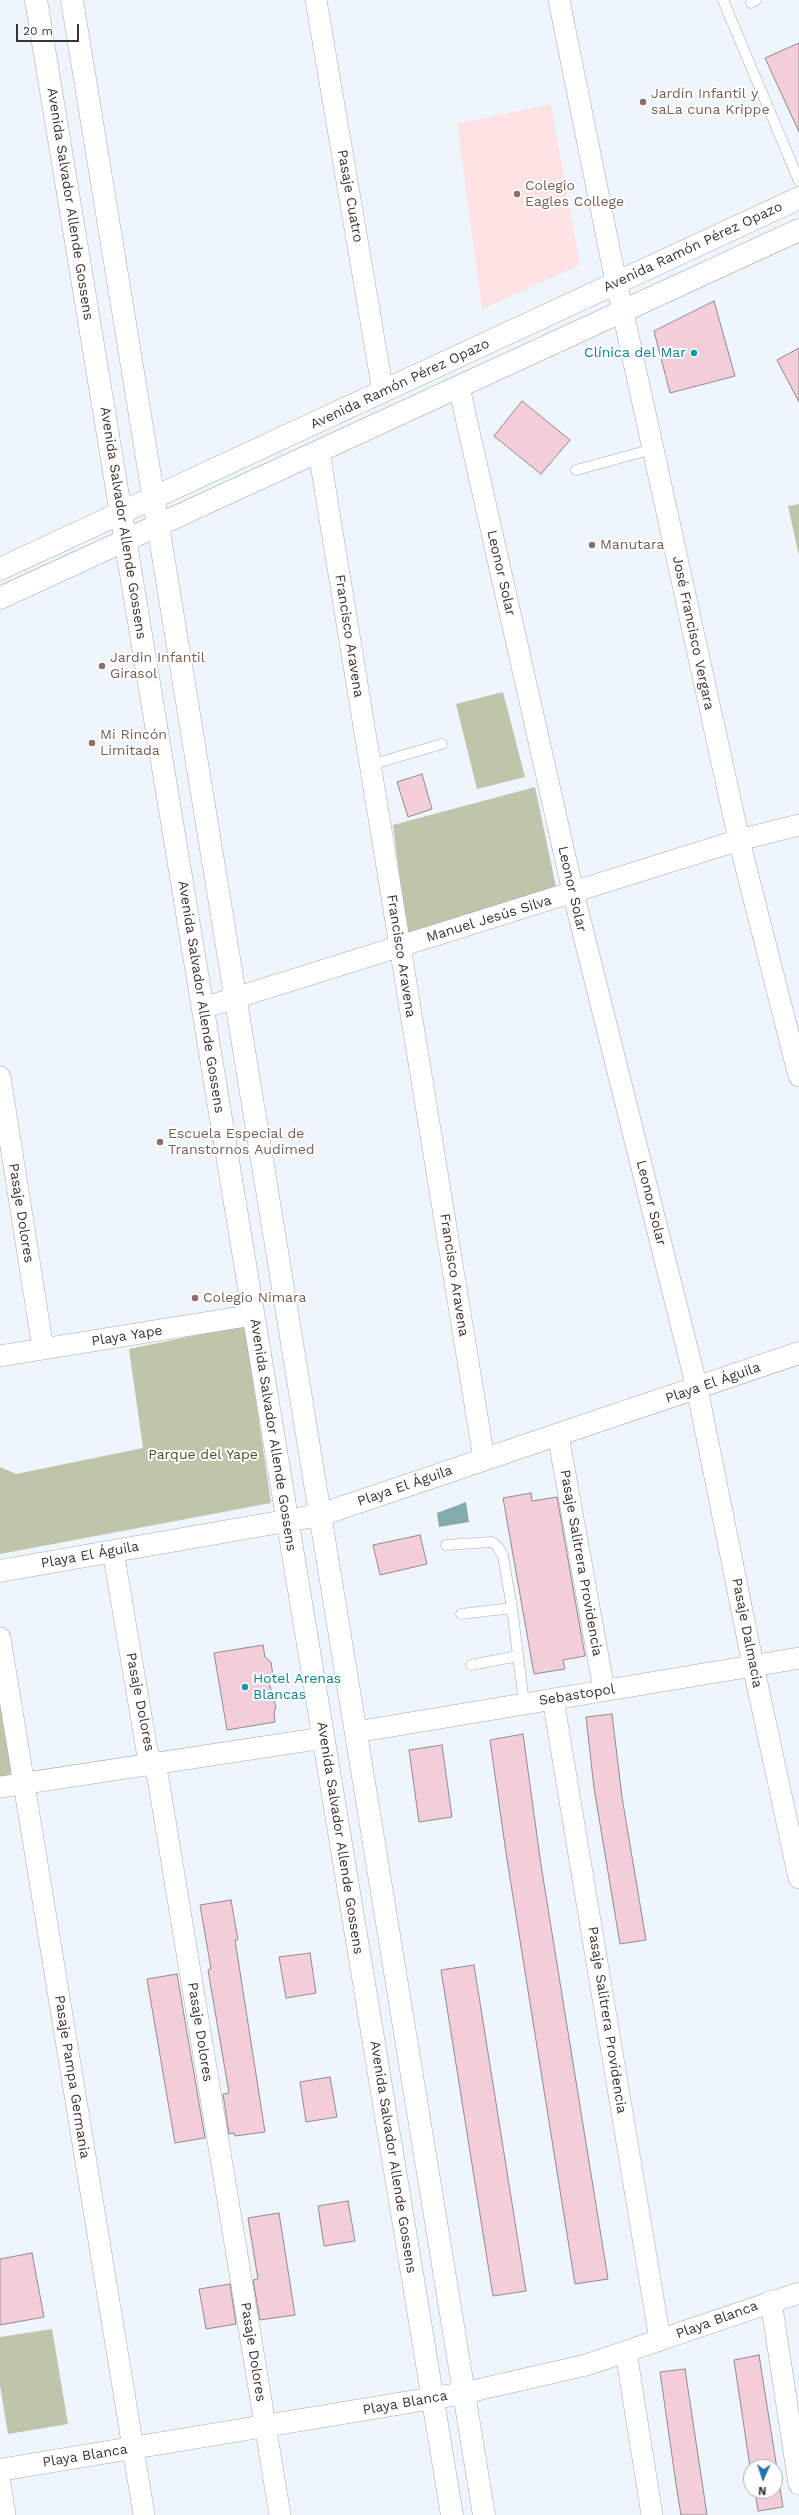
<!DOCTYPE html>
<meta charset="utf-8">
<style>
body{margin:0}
#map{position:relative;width:799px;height:2515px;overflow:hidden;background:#eef5fc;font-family:"Work Sans",sans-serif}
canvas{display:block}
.north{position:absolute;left:743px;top:2459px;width:40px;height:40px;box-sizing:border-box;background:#fff;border:1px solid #aeafb0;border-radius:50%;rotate:183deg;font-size:11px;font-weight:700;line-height:16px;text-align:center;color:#343739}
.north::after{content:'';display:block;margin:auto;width:14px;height:18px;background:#2773a5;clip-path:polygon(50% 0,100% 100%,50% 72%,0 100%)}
.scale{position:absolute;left:16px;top:24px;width:63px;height:18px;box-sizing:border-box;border:2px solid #343739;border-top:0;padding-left:5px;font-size:12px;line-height:14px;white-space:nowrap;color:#343739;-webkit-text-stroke:3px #fff;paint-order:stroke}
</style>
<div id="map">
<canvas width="799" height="2515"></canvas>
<div class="north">N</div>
<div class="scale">20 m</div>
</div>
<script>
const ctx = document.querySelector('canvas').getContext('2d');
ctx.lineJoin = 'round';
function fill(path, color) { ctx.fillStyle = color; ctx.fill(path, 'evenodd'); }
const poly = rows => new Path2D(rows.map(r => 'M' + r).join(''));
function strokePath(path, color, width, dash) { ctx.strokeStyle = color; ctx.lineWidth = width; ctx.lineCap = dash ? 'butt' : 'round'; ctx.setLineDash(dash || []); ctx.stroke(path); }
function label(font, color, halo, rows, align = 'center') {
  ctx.font = font + ' "Work Sans",sans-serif'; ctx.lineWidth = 4; ctx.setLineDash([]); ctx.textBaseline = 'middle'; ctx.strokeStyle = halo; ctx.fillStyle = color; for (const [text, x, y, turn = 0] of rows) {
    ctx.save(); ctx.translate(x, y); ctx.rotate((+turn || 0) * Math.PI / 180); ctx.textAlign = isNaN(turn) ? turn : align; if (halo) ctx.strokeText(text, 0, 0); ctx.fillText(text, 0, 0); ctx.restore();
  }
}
fill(poly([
 [551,104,580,265,482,309,457,124]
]), '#fee2e4');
fill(poly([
 [799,504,799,556,788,506],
 [503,692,525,777,477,789,456,704],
 [535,787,556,887,407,934,393,825],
 [245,1325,271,1503,0,1554,0,1467,16,1474,143,1448,129,1349],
 [0,1686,13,1770,4,1781,0,1782],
 [52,2329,68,2424,8,2434,0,2385,0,2337]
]), '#bec5aa');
fill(poly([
 [466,1502,469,1522,439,1527,437,1513]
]), '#82abb0');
const building = poly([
 [799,43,799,132,765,58,799,43],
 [714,301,735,376,670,393,654,331,714,301],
 [799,348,799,402,777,360,799,348],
 [522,401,570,440,541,474,494,436,522,401],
 [422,774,432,809,408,817,397,782,422,774],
 [531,1493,532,1501,557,1497,585,1656,563,1660,565,1669,534,1674,503,1498,531,1493],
 [420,1535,427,1564,380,1575,373,1545,420,1535],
 [263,1645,265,1657,271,1662,273,1676,269,1683,276,1707,274,1713,275,1722,227,1730,214,1653,263,1645],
 [612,1714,622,1797,646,1940,620,1944,594,1788,586,1717,612,1714],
 [523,1734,541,1865,608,2279,575,2284,506,1853,490,1740,523,1734],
 [442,1745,452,1817,419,1822,409,1750,442,1745],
 [231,1900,238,1940,235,1940,265,2132,235,2136,234,2133,229,2134,223,2094,229,2093,208,1970,211,1969,200,1905,231,1900],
 [310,1953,316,1993,286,1998,279,1957,310,1953],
 [474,1965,526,2291,493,2296,441,1970,474,1965],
 [177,1974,205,2138,175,2143,147,1979,177,1974],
 [330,2077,337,2117,306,2122,300,2082,330,2077],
 [348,2201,355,2241,324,2246,318,2206,348,2201],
 [279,2213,295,2315,260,2320,253,2280,258,2279,248,2218,279,2213],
 [32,2253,44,2317,0,2325,0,2259,32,2253],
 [230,2284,236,2324,206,2329,199,2289,230,2284],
 [759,2355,783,2507,758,2511,755,2491,775,2491,775,2467,750,2467,734,2360,759,2355],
 [685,2369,691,2409,707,2515,681,2515,676,2484,660,2372,685,2369]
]);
fill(building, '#f3ceda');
strokePath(building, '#92898c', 1);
const lane = poly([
 [723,0,799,181],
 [751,3,756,0],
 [576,470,653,449],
 [370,765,442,744],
 [446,1545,492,1542,498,1547,503,1556,512,1608,524,1703],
 [461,1614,512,1608],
 [471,1665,518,1656]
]);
const street = poly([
 [316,0,383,392],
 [559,0,611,258,739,840,799,1076],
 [459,387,573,892,697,1388,753,1665,799,1878],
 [319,452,484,1459],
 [203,1008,739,840,799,825],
 [0,1077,43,1349],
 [0,1356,253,1315],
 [558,1435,604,1690],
 [113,1551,147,1751,158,1778,280,2515],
 [0,1638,144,2515],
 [553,1699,660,2340],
 [356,1732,799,1658],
 [0,1787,323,1738],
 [771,2301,799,2484],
 [626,2352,652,2515],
 [464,2393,586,2365,799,2293],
 [0,2483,5,2515]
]);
const secondary = poly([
 [36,0,452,2515],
 [72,0,484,2515],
 [0,569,799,198],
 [0,598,799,230],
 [0,1571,320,1515,799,1353],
 [0,2470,464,2393]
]);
strokePath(lane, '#a4abb1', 11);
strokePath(street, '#a4abb1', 22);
strokePath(secondary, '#a4abb1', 23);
strokePath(lane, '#fff', 10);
strokePath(street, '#fff', 21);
strokePath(secondary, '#fff', 22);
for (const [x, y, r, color] of [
 [643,102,4,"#8d6e63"],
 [517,194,4,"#8d6e63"],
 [694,353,4,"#0f9aa8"],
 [592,545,4,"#8d6e63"],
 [102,666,4,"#8d6e63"],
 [92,743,4,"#8d6e63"],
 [160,1142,4,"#8d6e63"],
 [195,1298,4,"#8d6e63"],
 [245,1687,4,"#0f9aa8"]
]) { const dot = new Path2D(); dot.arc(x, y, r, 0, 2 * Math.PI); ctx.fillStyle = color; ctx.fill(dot); strokePath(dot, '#fff', 1.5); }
label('14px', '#785e54', '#fff', [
 ["Jardín Infantil y",651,94],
 ["saLa cuna Krippe",651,110],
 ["Colegio",525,186],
 ["Eagles College",525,202],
 ["Manutara",600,545],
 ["Jardin Infantil",110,658],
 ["Girasol",110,674],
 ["Mi Rincón",100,735],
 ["Limitada",100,751],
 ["Escuela Especial de",168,1134],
 ["Transtornos Audimed",168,1150],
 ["Colegio Nimara",203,1298]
], 'left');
label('14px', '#343739', '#fff', [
 ["Pasaje Cuatro",350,196,80],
 ["Avenida Salvador Allende Gossens",70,204,81],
 ["Avenida Ramón Pérez Opazo",693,247,-25],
 ["Avenida Ramón Pérez Opazo",400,384,-25],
 ["Avenida Salvador Allende Gossens",123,523,81],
 ["Leonor Solar",501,573,77],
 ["José Francisco Vergara",693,633,78],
 ["Francisco Aravena",349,636,81],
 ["Leonor Solar",572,889,77],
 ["Manuel Jesús Silva",489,919,-17],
 ["Francisco Aravena",401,956,81],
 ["Avenida Salvador Allende Gossens",201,997,81],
 ["Leonor Solar",651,1203,76],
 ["Pasaje Dolores",21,1213,81],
 ["Francisco Aravena",454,1275,81],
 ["Playa Yape",127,1336,-9],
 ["Playa El Águila",713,1383,-19],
 ["Avenida Salvador Allende Gossens",273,1435,81],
 ["Playa El Águila",405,1486,-19],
 ["Playa El Águila",90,1555,-10],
 ["Pasaje Salitrera Providencia",581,1563,80],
 ["Pasaje Dalmacia",747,1633,79],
 ["Sebastopol",577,1695,-9],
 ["Pasaje Dolores",140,1702,79],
 ["Avenida Salvador Allende Gossens",340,1838,81],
 ["Pasaje Salitrera Providencia",607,2020,81],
 ["Pasaje Dolores",200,2032,81],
 ["Pasaje Pampa Germania",72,2077,81],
 ["Avenida Salvador Allende Gossens",393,2157,81],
 ["Playa Blanca",717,2320,-20],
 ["Pasaje Dolores",253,2352,81],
 ["Playa Blanca",405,2403,-10],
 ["Playa Blanca",85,2456,-9]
]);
label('14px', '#0d838f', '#fff', [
 ["Clínica del Mar",686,353],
 ["Hotel Arenas",253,1679,"left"],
 ["Blancas",253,1695,"left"]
], 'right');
label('14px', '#485321', '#fff', [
 ["Parque del Yape",203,1455]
]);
</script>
